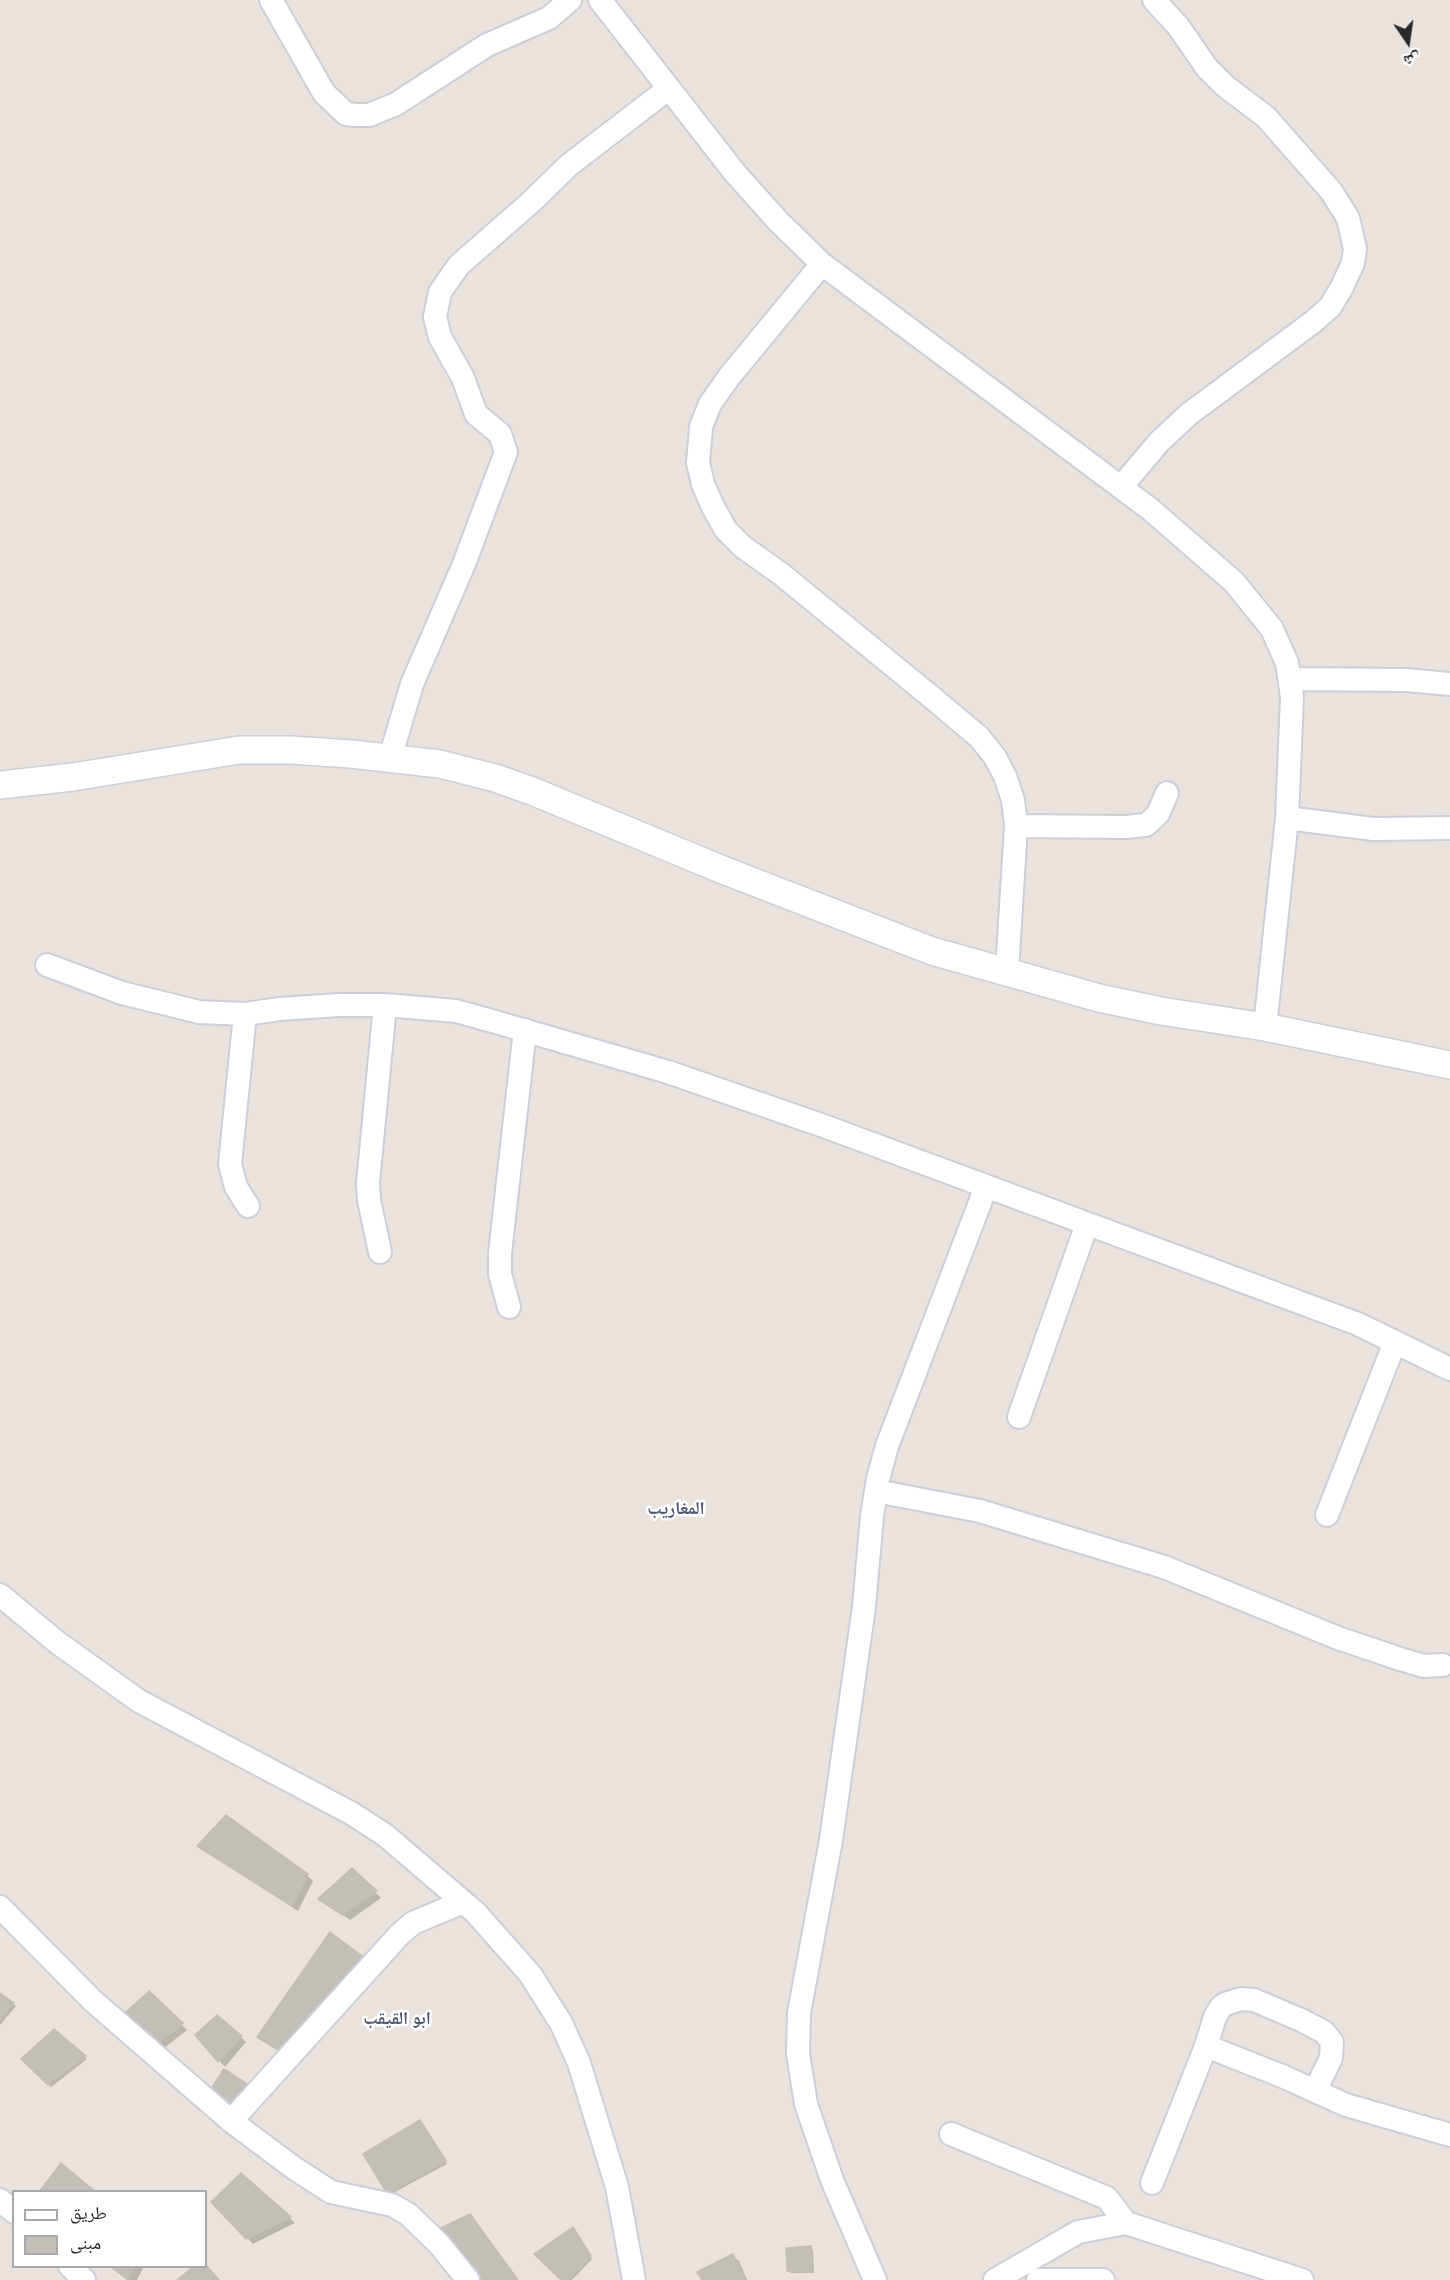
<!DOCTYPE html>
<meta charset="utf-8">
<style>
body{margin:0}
#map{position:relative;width:1450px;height:2280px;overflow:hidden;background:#eae3dd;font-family:"Fira Sans Condensed","Noto Naskh Arabic",sans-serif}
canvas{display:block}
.legend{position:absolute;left:12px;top:2190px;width:195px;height:78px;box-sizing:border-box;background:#fff;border:2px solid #a9a9a9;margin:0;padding:8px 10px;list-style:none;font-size:18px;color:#292929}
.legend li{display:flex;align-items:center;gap:12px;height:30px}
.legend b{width:30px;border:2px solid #a9a9a9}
.north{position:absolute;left:1378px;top:12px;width:60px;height:60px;-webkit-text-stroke:4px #fff;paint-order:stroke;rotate:167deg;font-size:16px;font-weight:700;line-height:24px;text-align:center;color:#292929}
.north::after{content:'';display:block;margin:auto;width:21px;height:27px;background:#292929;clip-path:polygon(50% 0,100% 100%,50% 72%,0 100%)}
</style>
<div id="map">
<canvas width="1450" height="2280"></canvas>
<ul class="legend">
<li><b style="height:8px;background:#fff"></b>طريق</li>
<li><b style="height:16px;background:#c3beb8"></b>مبنى</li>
</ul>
<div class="north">ش</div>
</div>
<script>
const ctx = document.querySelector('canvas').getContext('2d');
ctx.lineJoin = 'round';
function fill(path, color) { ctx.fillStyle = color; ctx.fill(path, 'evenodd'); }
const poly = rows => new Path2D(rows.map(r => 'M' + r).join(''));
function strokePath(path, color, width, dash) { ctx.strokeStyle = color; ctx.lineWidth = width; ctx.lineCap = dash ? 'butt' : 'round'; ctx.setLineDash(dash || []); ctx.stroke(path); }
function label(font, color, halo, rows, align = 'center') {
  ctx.font = font + ' "Fira Sans Condensed","Noto Naskh Arabic",sans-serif'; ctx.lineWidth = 5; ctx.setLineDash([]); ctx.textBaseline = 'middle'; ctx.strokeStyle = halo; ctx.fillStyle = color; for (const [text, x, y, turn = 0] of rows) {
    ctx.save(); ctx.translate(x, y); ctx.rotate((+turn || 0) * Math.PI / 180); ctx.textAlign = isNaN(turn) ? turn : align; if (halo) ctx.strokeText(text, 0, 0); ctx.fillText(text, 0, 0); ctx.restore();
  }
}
fill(poly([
 [199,1846,307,1875,313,1881,298,1911],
 [352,1870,381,1898,350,1920,321,1899],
 [369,1963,285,2055,259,2037],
 [149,1993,187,2030,163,2049,128,2012],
 [0,1995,16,2006,0,2025],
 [54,2031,87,2059,51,2087,23,2059],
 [197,2035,241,2037,246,2042,225,2067],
 [422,2125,447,2164,391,2194,389,2192],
 [241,2175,290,2218,295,2223,253,2244,213,2202],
 [575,2231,592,2259,572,2280,563,2280],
 [811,2247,813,2250,814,2273,791,2273,789,2271],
 [733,2256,739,2261,747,2280,704,2280],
 [112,2266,144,2266,137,2280,127,2280]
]), '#0003');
const building = poly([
 [226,1815,308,1874,292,1906,197,1846,226,1815],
 [352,1868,377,1891,343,1915,318,1899,352,1868],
 [330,1932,370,1962,278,2050,257,2037,330,1932],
 [149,1991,183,2023,156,2045,126,2012,149,1991],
 [0,1993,14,2003,0,2020,0,1993],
 [217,2015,242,2036,218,2062,195,2035,217,2015],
 [54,2029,86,2056,48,2085,21,2059,54,2029],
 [224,2069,250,2086,231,2106,209,2092,224,2069],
 [420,2120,446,2161,387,2193,363,2154,420,2120],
 [61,2163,96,2192,39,2192,61,2163],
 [241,2173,291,2217,246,2239,211,2202,241,2173],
 [470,2214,518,2280,479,2280,439,2229,470,2214],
 [573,2227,591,2256,568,2280,561,2280,534,2254,573,2227],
 [811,2246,812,2272,787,2271,786,2248,811,2246],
 [733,2254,745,2280,702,2280,697,2272,733,2254],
 [206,2265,219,2280,177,2280,194,2266,206,2265],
 [110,2266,135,2266,128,2280,110,2266]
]);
fill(building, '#c3beb8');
strokePath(building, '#c5beb6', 1.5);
const minor = poly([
 [271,0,324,93,346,114,357,115,369,115,396,104,487,45,549,18,570,0],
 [600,0,735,173,778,221,822,264,1150,509,1234,582,1272,629,1287,663,1292,697,1287,818,1265,1027],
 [822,264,729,377,710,404,701,427,698,463,703,484,713,507,726,530,743,547,781,574,929,695,979,737,995,757,1005,776,1013,800,1016,826,1007,971],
 [1121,487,1159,442,1189,414,1313,322,1330,307,1342,287,1353,263,1355,249,1348,218,1331,191,1266,117,1225,86,1207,68,1178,26,1154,0],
 [1291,679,1406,680,1450,684],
 [390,758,412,684,464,564,506,452,500,434,476,414,463,378,440,337,435,317,440,292,459,265,530,203,569,165,668,89],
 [1287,818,1373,829,1450,828],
 [1016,826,1126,827,1146,825,1158,814,1167,793],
 [47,965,122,993,199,1012,245,1014,280,1009,339,1005,385,1005,456,1011,492,1021,668,1072,821,1125,1358,1324,1450,1369],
 [245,1014,230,1164,236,1187,248,1206],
 [380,1252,369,1200,368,1183,385,1005],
 [509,1307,500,1274,500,1253,525,1030],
 [1019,1417,1087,1224],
 [876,1491,980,1511,1164,1567,1338,1638,1400,1659,1424,1666,1443,1665],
 [1327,1515,1395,1342],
 [0,1595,58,1643,139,1701,351,1813,385,1835,475,1912,530,1974,561,2023,579,2063,617,2187,634,2280],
 [0,1907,93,2001,231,2121,294,2168,331,2192,392,2205,408,2214,439,2244,468,2280],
 [1206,2046,1282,2076,1346,2105,1450,2135],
 [231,2121,400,1934,413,1923,463,1902],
 [951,2134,1107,2198,1126,2223],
 [1152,2183,1206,2046,1215,2017,1221,2007,1225,2004,1241,1999,1254,2000,1301,2020,1324,2032,1332,2042,1331,2058,1315,2091],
 [0,2200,14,2212],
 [70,2266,84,2280],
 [875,2280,832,2180,806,2104,798,2054,799,2013,831,1840,864,1607,872,1516,878,1479,887,1446,986,1187],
 [995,2280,1078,2232,1126,2223,1302,2280],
 [1038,2280,1103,2280]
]);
const tertiary = poly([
 [0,785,73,777,239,750,291,750,351,754,440,764,495,778,532,791,723,870,932,951,1099,998,1161,1011,1265,1027,1450,1065]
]);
strokePath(minor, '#cbcfda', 26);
strokePath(tertiary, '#cbcfda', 30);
strokePath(minor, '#fff', 22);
strokePath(tertiary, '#fff', 27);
label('bold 18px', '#4e5a75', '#fff', [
 ["المغاريب",676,1509],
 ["ابو القيقب",397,2019]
]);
</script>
